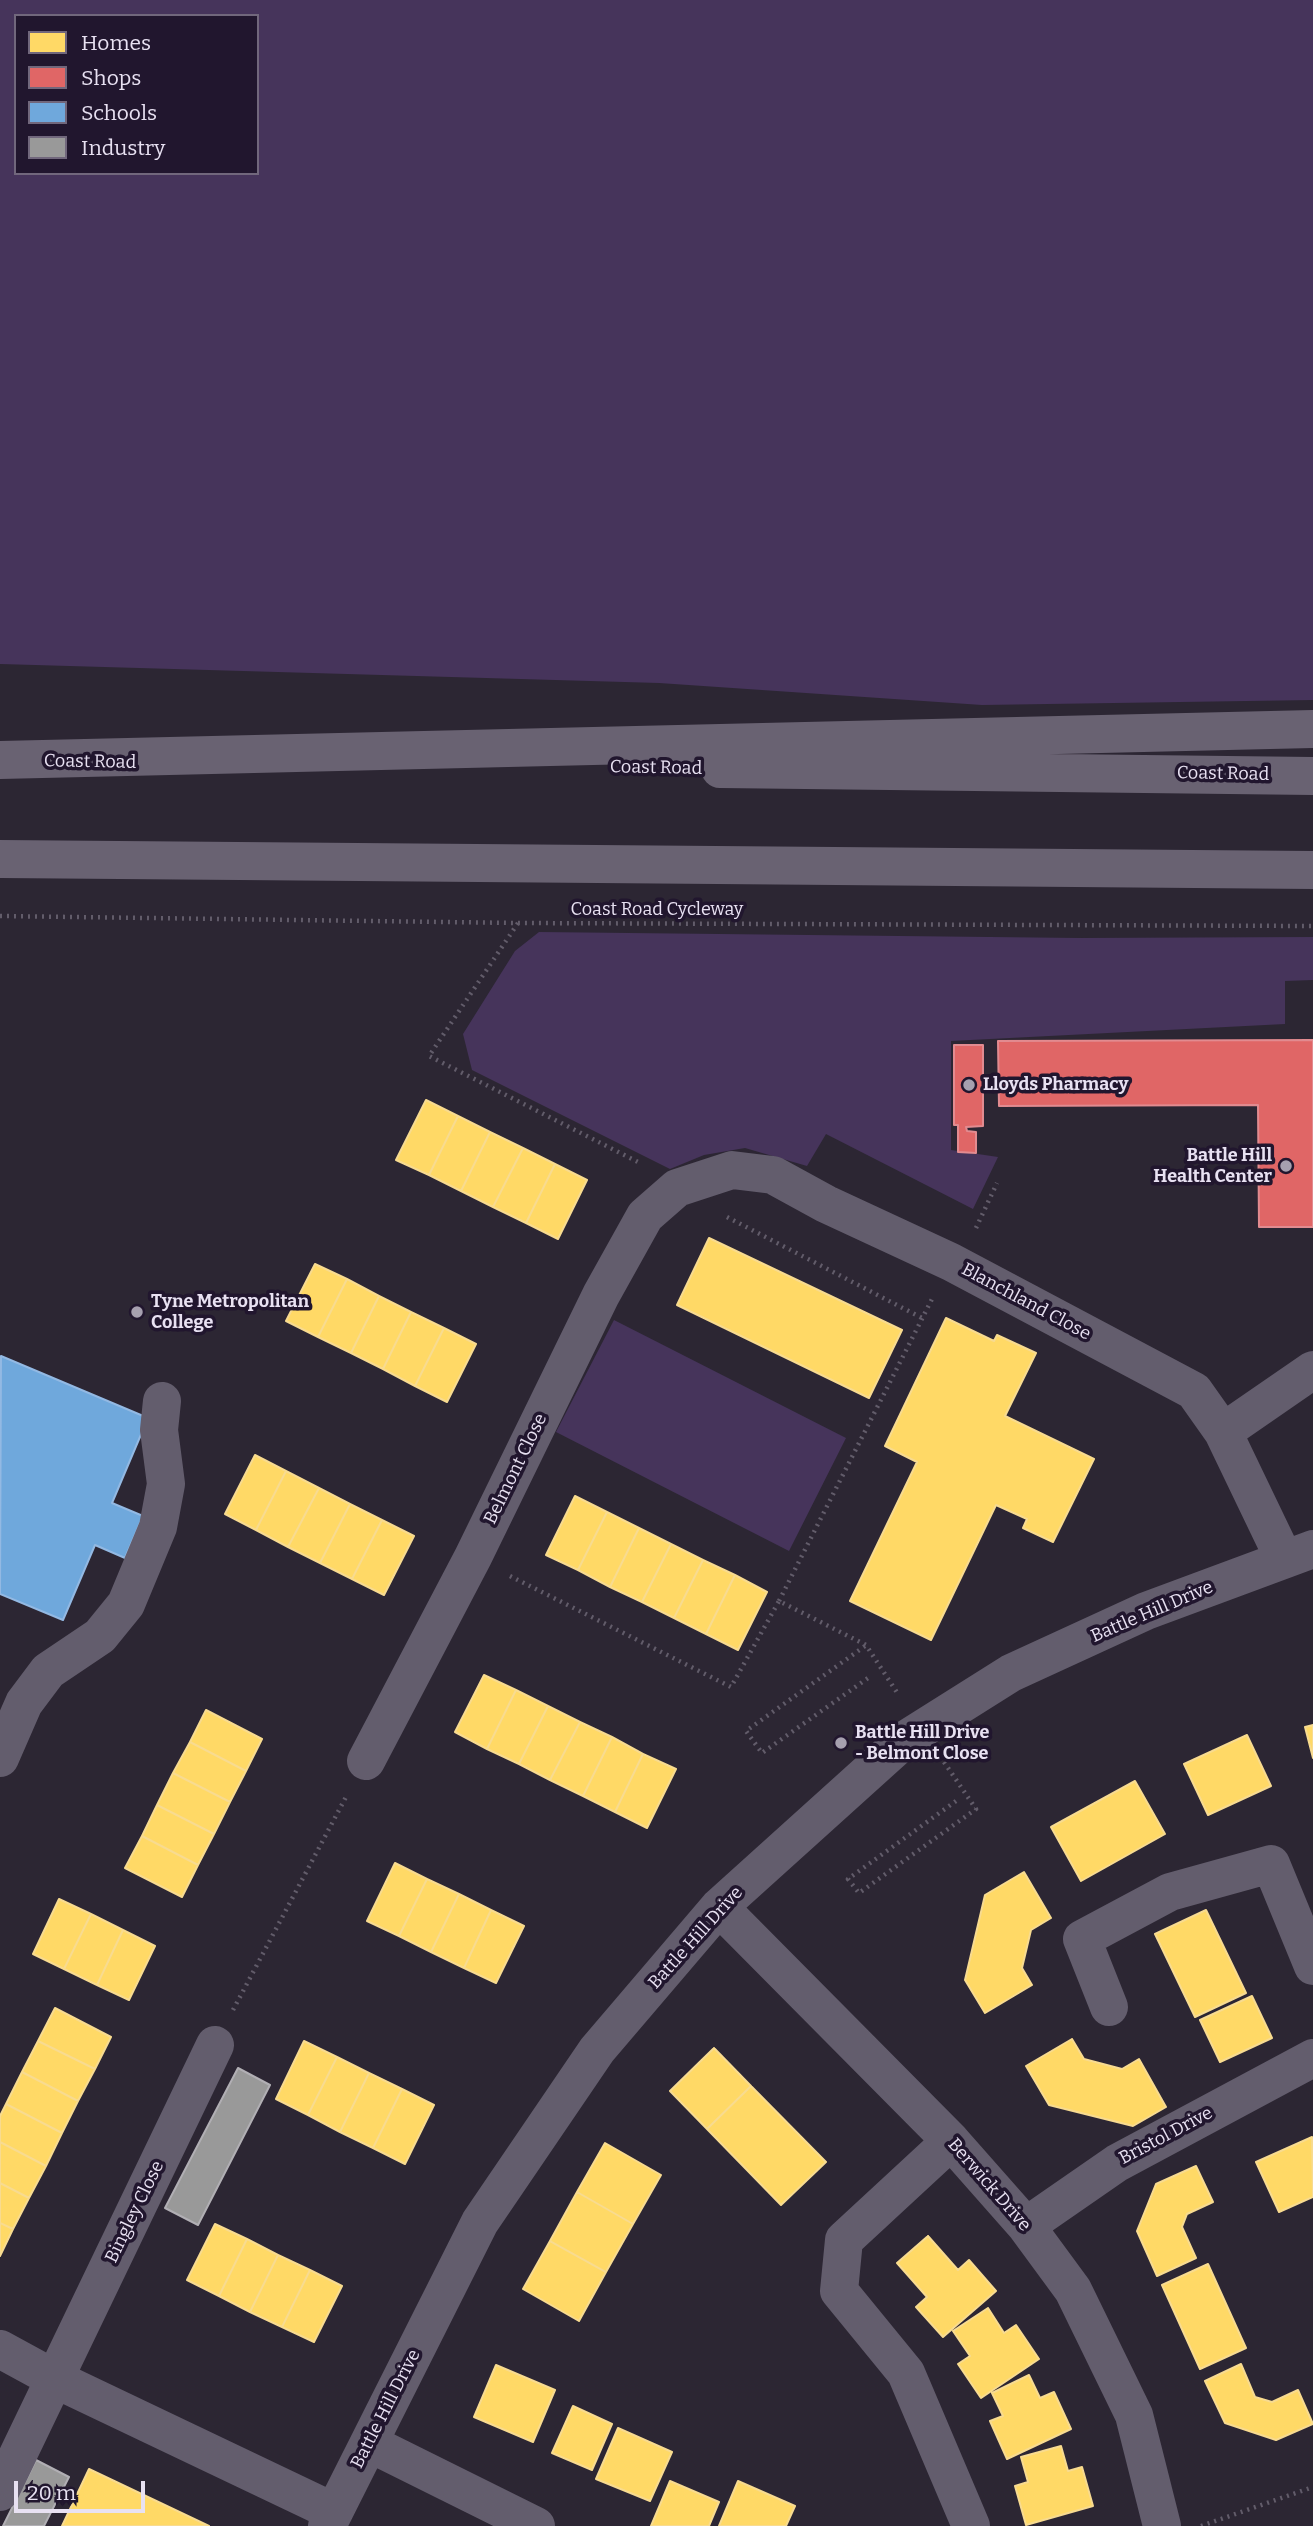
<!DOCTYPE html>
<style>
body{margin:0}
#map{position:relative;width:1313px;height:2526px;overflow:hidden;background:#2c2633;font-family:Bitter,serif}
canvas{display:block}
.legend{position:absolute;left:14px;top:14px;width:245px;height:161px;box-sizing:border-box;background:#21162e;border:2px solid #71677c;margin:0;padding:9px 12px;list-style:none;font-size:21px;color:#e8e1f2}
.legend li{display:flex;align-items:center;gap:14px;height:35px}
.legend b{width:35px;border:2px solid #71677c}
.scale{position:absolute;left:14px;top:2481px;width:131px;height:32px;box-sizing:border-box;border:4px solid #e8e1f2;border-top:0;padding-left:9px;font-size:21px;line-height:24px;white-space:nowrap;color:#e8e1f2;-webkit-text-stroke:5px #21162e;paint-order:stroke}
</style>
<div id="map">
<canvas width="1313" height="2526"></canvas>
<ul class="legend">
<li><b style="height:19px;background:#ffd966"></b>Homes</li>
<li><b style="height:19px;background:#e06666"></b>Shops</li>
<li><b style="height:19px;background:#6fa8dc"></b>Schools</li>
<li><b style="height:19px;background:#999"></b>Industry</li>
</ul>
<div class="scale">20 m</div>
</div>
<script>
const ctx = document.querySelector('canvas').getContext('2d');
ctx.lineJoin = 'round';
function fill(path, color) { ctx.fillStyle = color; ctx.fill(path, 'evenodd'); }
const poly = rows => new Path2D(rows.map(r => 'M' + r).join(''));
function strokePath(path, color, width, dash) { ctx.strokeStyle = color; ctx.lineWidth = width; ctx.lineCap = dash ? 'butt' : 'round'; ctx.setLineDash(dash || []); ctx.stroke(path); }
function label(font, color, halo, rows, align = 'center') {
  ctx.font = font + ' Bitter,serif'; ctx.lineWidth = 7; ctx.setLineDash([]); ctx.textBaseline = 'middle'; ctx.strokeStyle = halo; ctx.fillStyle = color; for (const [text, x, y, turn = 0] of rows) {
    ctx.save(); ctx.translate(x, y); ctx.rotate((+turn || 0) * Math.PI / 180); ctx.textAlign = isNaN(turn) ? turn : align; if (halo) ctx.strokeText(text, 0, 0); ctx.fillText(text, 0, 0); ctx.restore();
  }
}
fill(poly([
 [0,0,1313,0,1313,700,982,705,659,683,0,664],
 [16,16,257,16,257,173,16,173],
 [539,932,1080,938,1313,937,1313,980,1285,981,1285,1024,951,1041,951,1150,998,1157,973,1209,826,1134,807,1166,745,1148,704,1155,670,1169,472,1070,463,1034,515,951],
 [614,1320,846,1438,789,1551,556,1432]
]), '#46345b');
const homes = poly([
 [426,1100,458,1116,429,1175,396,1160,426,1100],
 [458,1116,490,1132,461,1191,429,1175,458,1116],
 [490,1132,523,1148,493,1207,461,1191,490,1132],
 [523,1148,555,1164,526,1223,493,1207,523,1148],
 [555,1164,587,1180,558,1239,526,1223,555,1164],
 [709,1238,902,1330,869,1398,677,1305,709,1238],
 [315,1264,347,1279,318,1337,286,1321,315,1264],
 [347,1279,379,1296,351,1353,318,1337,347,1279],
 [379,1296,411,1312,383,1369,351,1353,379,1296],
 [411,1312,444,1328,415,1386,383,1369,411,1312],
 [946,1318,994,1341,997,1335,1036,1353,1005,1416,1094,1459,1053,1542,1023,1528,1027,1519,996,1505,931,1640,850,1601,917,1462,885,1446,946,1318],
 [444,1328,476,1344,447,1402,415,1386,444,1328],
 [255,1455,286,1471,256,1530,225,1514,255,1455],
 [286,1471,319,1488,288,1547,256,1530,286,1471],
 [319,1488,350,1504,320,1563,288,1547,319,1488],
 [575,1496,607,1512,578,1570,546,1555,575,1496],
 [350,1504,382,1520,352,1579,320,1563,350,1504],
 [607,1512,639,1528,610,1587,578,1570,607,1512],
 [382,1520,414,1536,384,1595,352,1579,382,1520],
 [639,1528,671,1544,642,1602,610,1587,639,1528],
 [671,1544,703,1560,674,1618,642,1602,671,1544],
 [703,1560,735,1575,706,1634,674,1618,703,1560],
 [735,1575,767,1592,738,1650,706,1634,735,1575],
 [484,1675,516,1690,487,1749,455,1732,484,1675],
 [516,1690,548,1706,519,1764,487,1749,516,1690],
 [548,1706,580,1722,550,1780,519,1764,548,1706],
 [206,1710,262,1739,246,1771,190,1742,206,1710],
 [580,1722,612,1737,583,1796,550,1780,580,1722],
 [1313,1725,1313,1758,1305,1727,1313,1725],
 [1247,1735,1271,1786,1208,1815,1184,1764,1247,1735],
 [612,1737,643,1754,615,1812,583,1796,612,1737],
 [190,1742,246,1771,230,1802,173,1773,190,1742],
 [643,1754,676,1769,647,1828,615,1812,643,1754],
 [173,1773,230,1802,214,1834,157,1805,173,1773],
 [1135,1781,1165,1834,1081,1881,1051,1827,1135,1781],
 [157,1805,214,1834,198,1865,142,1836,157,1805],
 [142,1836,198,1865,182,1897,125,1868,142,1836],
 [395,1863,427,1879,399,1936,367,1921,395,1863],
 [1024,1872,1051,1918,1031,1930,1022,1968,1032,1985,985,2013,965,1980,985,1895,1024,1872],
 [427,1879,459,1894,431,1952,399,1936,427,1879],
 [459,1894,491,1910,464,1968,431,1952,459,1894],
 [59,1899,91,1914,64,1969,33,1954,59,1899],
 [491,1910,524,1926,496,1983,464,1968,491,1910],
 [1206,1910,1246,1993,1195,2017,1155,1934,1206,1910],
 [91,1914,123,1930,97,1985,64,1969,91,1914],
 [123,1930,155,1946,129,2000,97,1985,123,1930],
 [1252,1996,1272,2038,1220,2062,1200,2020,1252,1996],
 [55,2008,111,2037,95,2069,38,2041,55,2008],
 [1072,2039,1084,2059,1122,2069,1139,2059,1166,2107,1133,2126,1049,2105,1026,2066,1072,2039],
 [38,2041,95,2069,78,2101,22,2072,38,2041],
 [304,2041,337,2057,308,2115,276,2099,304,2041],
 [714,2048,751,2086,707,2129,670,2091,714,2048],
 [337,2057,369,2073,340,2132,308,2115,337,2057],
 [22,2072,78,2101,62,2133,6,2104,22,2072],
 [369,2073,402,2089,373,2148,340,2132,369,2073],
 [751,2086,826,2162,781,2205,707,2129,751,2086],
 [402,2089,434,2105,405,2164,373,2148,402,2089],
 [6,2104,62,2133,46,2166,0,2142,0,2116,6,2104],
 [1312,2137,1313,2197,1279,2212,1256,2162,1312,2137],
 [0,2142,46,2166,29,2198,0,2183,0,2142],
 [605,2143,661,2175,633,2224,577,2192,605,2143],
 [1196,2166,1213,2202,1187,2214,1182,2227,1196,2258,1157,2276,1137,2231,1156,2184,1196,2166],
 [0,2183,29,2198,13,2229,0,2223,0,2183],
 [577,2192,633,2224,606,2272,550,2241,577,2192],
 [0,2223,13,2229,0,2256,0,2223],
 [215,2224,247,2239,219,2296,187,2280,215,2224],
 [928,2236,958,2270,969,2260,996,2291,943,2337,916,2307,927,2297,897,2263,928,2236],
 [247,2239,278,2255,250,2312,219,2296,247,2239],
 [550,2241,606,2272,579,2321,523,2289,550,2241],
 [278,2255,310,2270,282,2327,250,2312,278,2255],
 [1208,2264,1246,2348,1200,2369,1162,2285,1208,2264],
 [310,2270,342,2286,314,2342,282,2327,310,2270],
 [988,2308,1004,2333,1016,2325,1039,2359,981,2398,958,2364,970,2356,953,2331,988,2308],
 [1241,2364,1255,2397,1272,2402,1298,2390,1313,2424,1276,2440,1225,2423,1205,2381,1241,2364],
 [496,2365,555,2390,533,2442,474,2417,496,2365],
 [1029,2375,1040,2398,1054,2392,1071,2429,1007,2459,990,2421,1003,2416,992,2393,1029,2375],
 [573,2406,612,2424,592,2470,552,2453,573,2406],
 [618,2428,672,2452,650,2501,596,2479,618,2428],
 [1061,2446,1068,2471,1082,2467,1093,2506,1026,2525,1015,2486,1028,2482,1021,2457,1061,2446],
 [89,2469,209,2526,62,2526,89,2469],
 [670,2481,719,2502,709,2526,651,2526,670,2481],
 [738,2481,795,2506,786,2526,719,2526,738,2481]
]);
fill(homes, '#ffd966');
strokePath(homes, '#f8db90', 2);
const shops = poly([
 [1313,1040,1313,1227,1259,1227,1258,1105,999,1106,998,1041,1313,1040],
 [954,1045,983,1045,983,1126,966,1127,967,1131,976,1132,976,1153,958,1152,958,1125,954,1125,954,1045]
]);
fill(shops, '#e06666');
strokePath(shops, '#e28b90', 2);
const schools = poly([
 [1,1356,148,1418,112,1503,143,1516,125,1558,95,1545,63,1620,0,1594,1,1356]
]);
fill(schools, '#6fa8dc');
strokePath(schools, '#93b9e3', 2);
const industry = poly([
 [238,2068,270,2085,198,2225,165,2208,238,2068],
 [36,2460,69,2477,44,2526,3,2526,36,2460]
]);
fill(industry, '#999');
strokePath(industry, '#b1afb4', 2);
strokePath(poly([
 [0,916,518,923,1313,926],
 [518,923,429,1056,640,1163],
 [727,1217,922,1318],
 [976,1228,997,1183],
 [510,1576,731,1687,779,1601,866,1645,898,1694],
 [779,1601,932,1299],
 [865,1646,746,1731,762,1753,868,1678],
 [944,1762,976,1809,859,1893,848,1879,956,1801],
 [233,2010,347,1795],
 [1201,2526,1313,2487]
]), '#625c6a', 4.5, [2, 5]);
strokePath(poly([
 [1223,1432,1313,1370],
 [0,1758,24,1703,48,1671,100,1636,126,1604,158,1527,166,1484,159,1430,162,1401],
 [366,1761,473,1557,601,1295,645,1216,677,1188,732,1170,773,1175,826,1204,951,1262,1194,1391,1223,1432,1284,1559],
 [719,1907,951,2141,1026,2226,1073,2290,1134,2415,1162,2526],
 [1109,2007,1082,1939,1170,1892,1271,1864,1313,1966],
 [951,2141,844,2240,839,2291,906,2373,971,2526],
 [1026,2226,1117,2163,1313,2058],
 [0,2349,55,2379,334,2512],
 [369,2443,536,2526],
 [0,2492,215,2045],
 [327,2526,480,2222,597,2050,719,1907,903,1741,1011,1673,1146,1611,1313,1549]
]), '#635d6d', 38);
strokePath(poly([
 [0,760,1313,729],
 [720,769,1313,776],
 [0,859,1313,870]
]), '#696272', 38);
for (const [x, y, r, color] of [
 [969,1085,7,"#a6a0af"],
 [1286,1166,7,"#a6a0af"],
 [137,1312,7,"#a6a0af"],
 [841,1743,7,"#a6a0af"]
]) { const dot = new Path2D(); dot.arc(x, y, r, 0, 2 * Math.PI); ctx.fillStyle = color; ctx.fill(dot); strokePath(dot, '#21162e', 2.5); }
label('18px', '#e8e1f2', '#21162e', [
 ["Coast Road",90,762,1],
 ["Coast Road",656,768,1],
 ["Coast Road",1223,774,1],
 ["Coast Road Cycleway",657,910],
 ["Blanchland Close",1026,1302,28],
 ["Belmont Close",516,1469,-64],
 ["Battle Hill Drive",1152,1612,-23],
 ["Battle Hill Drive",696,1938,-48],
 ["Bristol Drive",1166,2136,-28],
 ["Berwick Drive",989,2185,49],
 ["Bingley Close",135,2212,-64],
 ["Battle Hill Drive",386,2409,-63]
]);
label('bold 18px', '#e8e1f2', '#21162e', [
 ["Lloyds Pharmacy",983,1085],
 ["Battle Hill",1272,1156,"right"],
 ["Health Center",1272,1177,"right"],
 ["Tyne Metropolitan",151,1302],
 ["College",151,1323],
 ["Battle Hill Drive",855,1733],
 ["- Belmont Close",855,1754]
], 'left');
</script>
